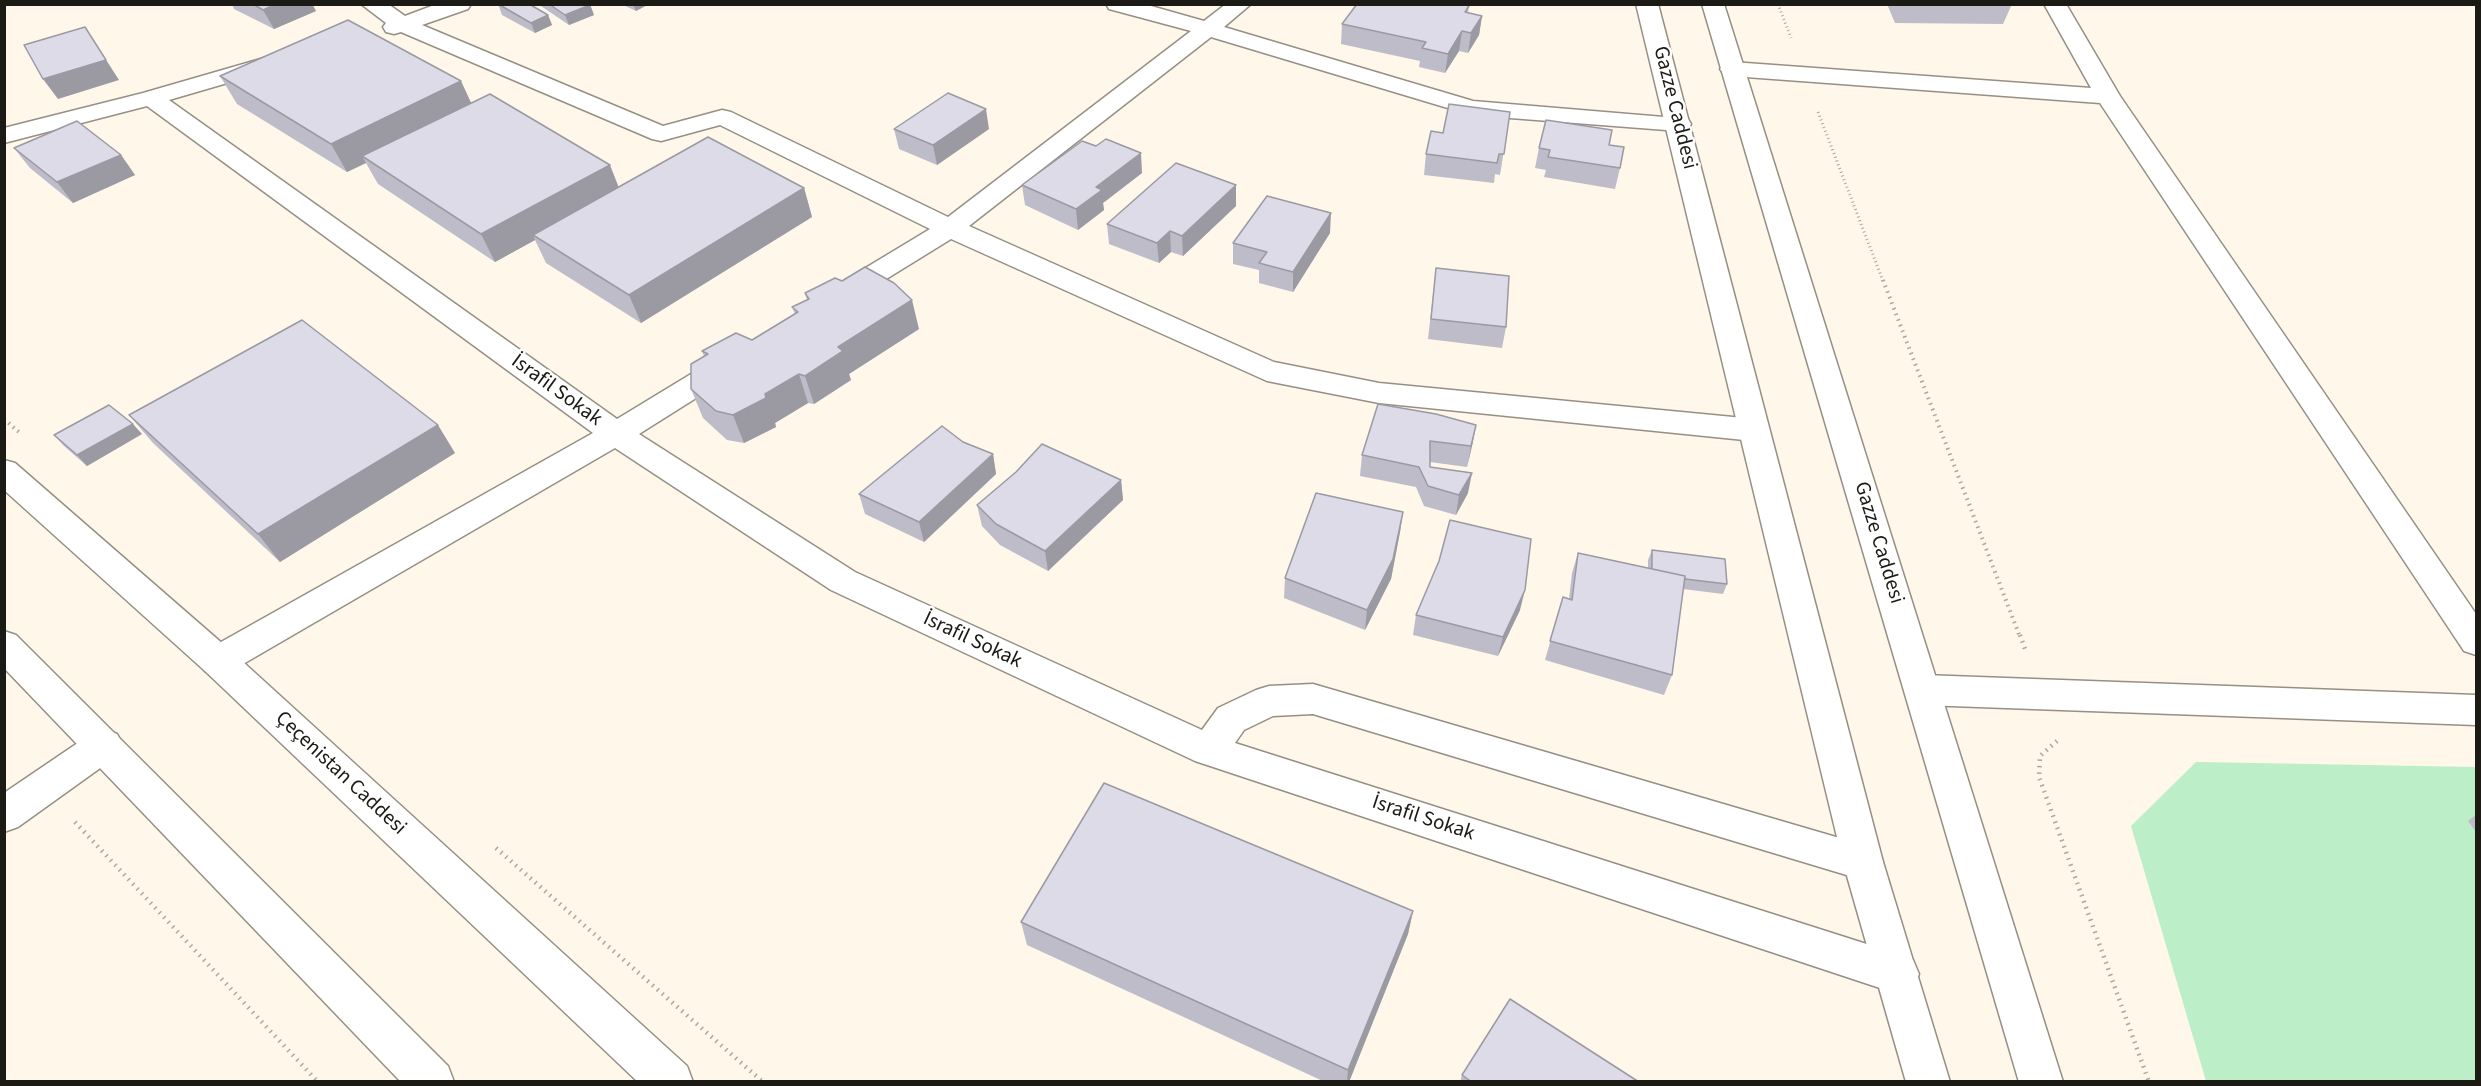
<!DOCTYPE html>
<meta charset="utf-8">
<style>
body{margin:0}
#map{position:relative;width:2481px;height:1086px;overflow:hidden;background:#fef7ea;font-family:"Source Sans 3",sans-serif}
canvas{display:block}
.frame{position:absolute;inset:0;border:6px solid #1c1a15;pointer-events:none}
</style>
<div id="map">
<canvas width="2481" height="1086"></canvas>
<div class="frame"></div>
</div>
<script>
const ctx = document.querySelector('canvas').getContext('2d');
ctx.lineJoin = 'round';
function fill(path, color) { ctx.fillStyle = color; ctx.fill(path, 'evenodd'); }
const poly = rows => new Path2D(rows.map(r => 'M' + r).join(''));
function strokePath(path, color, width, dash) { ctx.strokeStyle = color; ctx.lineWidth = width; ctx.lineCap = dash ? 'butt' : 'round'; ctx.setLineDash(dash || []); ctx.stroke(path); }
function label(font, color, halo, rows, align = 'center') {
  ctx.font = font + ' "Source Sans 3",sans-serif'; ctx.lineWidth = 5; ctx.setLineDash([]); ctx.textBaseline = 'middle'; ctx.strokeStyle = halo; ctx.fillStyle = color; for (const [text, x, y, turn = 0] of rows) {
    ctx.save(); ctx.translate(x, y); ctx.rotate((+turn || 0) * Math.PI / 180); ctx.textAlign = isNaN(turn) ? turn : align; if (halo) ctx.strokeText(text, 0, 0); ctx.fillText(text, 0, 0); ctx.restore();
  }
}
fill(poly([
 [2196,762,2476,767,2476,1081,2206,1081,2131,826]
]), '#bceec7');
const street = poly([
 [361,4,388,4,405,16,437,4,471,4,468,9,422,25,663,126,722,110,731,112,948,217,1191,31,1109,9,1106,4,1144,4,1204,21,1226,4,1251,4,1224,27,1473,101,1688,119,1691,124,1688,129,1679,131,1471,115,1211,37,969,226,1274,362,1379,383,1754,419,1765,422,1769,430,1765,438,1754,441,1379,403,1267,381,951,239,849,302,839,305,829,302,825,296,829,290,930,229,720,125,661,141,652,139,401,32,394,34,386,32,383,27,386,23,361,4],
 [2044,4,2066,4,2120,96,2476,614,2476,655,2464,651,2100,103,1732,76,1724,74,1720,69,1724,64,1732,62,2091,88,2044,4],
 [264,58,272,60,276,65,272,70,169,100,617,419,719,357,729,354,739,357,744,364,739,371,639,434,855,572,1202,730,1218,708,1256,690,1269,686,1313,684,1877,849,1883,862,1877,875,1863,880,1313,714,1273,716,1244,730,1235,743,1898,954,1913,960,1919,974,1913,988,1898,994,1195,761,831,590,615,448,231,671,218,675,205,671,200,661,205,651,593,433,147,106,4,143,4,128,143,93,264,58],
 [1923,675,2476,695,2476,725,1923,705,1910,701,1905,690,1910,679,1923,675],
 [104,729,117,734,123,745,117,756,18,827,4,832,4,793,91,734,104,729]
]);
const secondary = poly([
 [1636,4,1658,4,1883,862,1950,1082,1906,1082,1843,862,1636,4],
 [1702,4,1724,4,2063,1082,2019,1082,1702,4]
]);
const primary = poly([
 [4,460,15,463,231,651,687,1066,693,1082,638,1082,205,671,4,490,4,460],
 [4,631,16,635,448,1066,454,1082,401,1082,4,668,4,631]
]);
strokePath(street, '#969084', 3);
strokePath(secondary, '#969084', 3);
strokePath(primary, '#969084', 3);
strokePath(poly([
 [1778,4,1791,38],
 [1818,112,1883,281]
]), '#aca79d', 3, [1, 3]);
strokePath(poly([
 [1883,280,2020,637],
 [4,419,20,433]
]), '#aca79d', 4, [1.5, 4.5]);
strokePath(poly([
 [2020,635,2025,649],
 [2057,741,2040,756,2039,777,2149,1082],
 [75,822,318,1082],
 [496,848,763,1082]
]), '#aca79d', 4.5, [1.5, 5]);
fill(street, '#fff');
fill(secondary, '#fff');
fill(primary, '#fff');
fill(poly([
 [232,4,312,4,316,11,274,29,234,9],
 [498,4,548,15,552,25,535,33,502,15],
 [538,4,590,4,594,15,569,25],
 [621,4,649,4,636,11],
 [1887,4,2012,4,2003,24,1895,23],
 [1469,6,1468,13,1482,16,1479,35,1468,53,1459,51,1445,73,1419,67,1420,61,1341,44,1342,24],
 [220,76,471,103,619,187,804,188,812,217,641,323,546,263,535,240,495,262,378,184,366,163,347,172,237,104],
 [1510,112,1500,175,1495,174,1494,183,1424,175,1426,154,1443,133],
 [894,129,989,129,937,165,899,149],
 [1609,145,1620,168,1615,189,1544,177,1546,170,1535,168,1539,148],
 [14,148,121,155,135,175,73,203,30,168],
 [1142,173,1103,203,1104,210,1078,230,1025,205,1022,185],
 [1236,185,1236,206,1183,256,1171,252,1159,263,1109,244,1107,224],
 [1330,233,1293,292,1259,283,1259,270,1233,264,1233,243],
 [1436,268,1506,327,1502,348,1428,339],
 [805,293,919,329,849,374,851,380,814,404,808,403,775,423,776,427,744,443,727,440,703,418,691,389,704,356,702,351,752,340,795,314,792,307,807,300],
 [129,415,455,453,280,562,153,443],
 [1476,425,1472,446,1467,467,1430,462,1430,467,1468,493,1456,515,1424,506,1416,487,1360,476,1362,455],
 [142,434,87,466,64,446,54,435],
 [993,454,996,474,924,542,865,514,859,494],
 [1121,480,1123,500,1048,571,1000,545,982,526,977,505],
 [1403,512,1400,532,1391,579,1365,630,1284,598,1285,578],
 [1652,550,1727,584,1723,594,1683,589,1672,675,1664,695,1545,660,1563,597,1569,599,1572,573,1578,553,1648,568,1648,560],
 [1520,610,1498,656,1413,635,1416,615],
 [2476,815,2476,832,2468,821],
 [1413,911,1408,934,1349,1082,1325,1082,1027,945,1021,922],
 [1462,1075,1639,1082,1460,1082]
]), '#bebcc8');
fill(poly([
 [276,4,312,4,316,11,274,29,263,10],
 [633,4,649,4,636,11],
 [590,5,594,15,569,25,565,15],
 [548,15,552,25,535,33,531,23],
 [1482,16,1479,35,1468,53,1471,33],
 [85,27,119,80,58,99,43,79],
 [1462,31,1459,51,1445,73,1448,54],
 [461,81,474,109,362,156,366,163,347,172,331,144],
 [986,109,989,129,937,165,933,145],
 [1141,153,1142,173,1103,203,1104,210,1078,230,1076,209,1096,187],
 [121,155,135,175,73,203,57,182],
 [610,165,621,193,533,235,535,240,495,262,481,234],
 [1236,185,1236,206,1183,256,1182,236],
 [804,188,812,217,641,323,629,295],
 [1331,213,1330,233,1293,292,1293,272],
 [1170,231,1171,252,1159,263,1157,243],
 [912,300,919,329,849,374,851,380,814,404,805,376,838,347],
 [799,374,808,403,775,423,776,427,744,443,733,415,765,394],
 [133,424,142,434,87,466,77,455],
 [438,425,455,453,280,562,258,534],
 [1476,425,1472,446,1467,467,1471,446],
 [993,454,996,474,924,542,919,522],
 [1472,473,1468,493,1456,515,1459,495],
 [1121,480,1123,500,1048,571,1045,551],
 [1403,512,1400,532,1391,579,1365,630,1367,610],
 [1525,590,1520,610,1498,656,1503,637],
 [1413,911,1408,934,1349,1082,1347,1082,1348,1070]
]), '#9b99a2');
const building = poly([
 [253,4,276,4,263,10,253,4],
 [498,4,529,4,548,15,531,23,498,4],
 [549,4,590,4,590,5,565,15,549,4],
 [1357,4,1463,4,1469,6,1465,12,1482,16,1471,33,1462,31,1448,54,1422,48,1426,42,1342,24,1357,4],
 [348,20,461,81,331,144,220,76,348,20],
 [85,27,106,60,43,79,24,45,85,27],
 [948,93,986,109,933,145,894,129,948,93],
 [490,94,610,165,481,234,362,156,490,94],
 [1449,104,1510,112,1504,154,1499,154,1497,163,1426,154,1431,131,1443,133,1449,104],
 [1546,120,1612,130,1609,145,1624,147,1620,168,1548,157,1550,150,1539,148,1546,120],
 [77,121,121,155,57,182,14,148,77,121],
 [708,137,804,188,629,295,533,235,708,137],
 [1106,139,1141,153,1096,187,1102,190,1076,209,1022,185,1082,141,1096,146,1106,139],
 [1176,163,1236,185,1182,236,1170,231,1157,243,1107,224,1176,163],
 [1267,196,1331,213,1293,272,1259,263,1267,252,1233,243,1267,196],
 [865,267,894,283,912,300,838,347,843,351,805,376,799,374,765,394,766,398,733,415,716,411,691,389,691,364,708,354,702,351,736,333,752,340,798,312,792,307,809,299,805,293,835,278,842,281,865,267],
 [1436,268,1509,276,1506,327,1431,319,1436,268],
 [302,320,438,425,258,534,129,415,302,320],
 [1378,404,1436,414,1476,425,1471,446,1430,441,1430,467,1472,473,1459,495,1428,486,1419,467,1362,455,1378,404],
 [109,405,133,424,77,455,54,435,109,405],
 [942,426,963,442,993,454,919,522,859,494,942,426],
 [1042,444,1121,480,1045,551,996,524,977,505,1016,472,1042,444],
 [1316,493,1403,512,1393,559,1367,610,1285,578,1316,493],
 [1450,520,1531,539,1525,590,1503,637,1416,615,1439,561,1450,520],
 [1652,550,1725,559,1727,584,1685,579,1685,576,1652,569,1652,550],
 [1578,553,1685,576,1672,675,1550,641,1563,597,1572,600,1578,553],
 [1104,783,1413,911,1348,1070,1021,922,1104,783],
 [1510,999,1639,1082,1472,1082,1462,1075,1510,999]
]);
fill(building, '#dddbe8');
strokePath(building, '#9b99a2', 1.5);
label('21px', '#1c1a15', '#fff', [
 ["Gazze Caddesi",1674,108,76],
 ["İsrafil Sokak",556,391,36],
 ["Gazze Caddesi",1878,543,73],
 ["İsrafil Sokak",972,641,25],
 ["Çeçenistan Caddesi",340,774,43],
 ["İsrafil Sokak",1423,819,18]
]);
</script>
